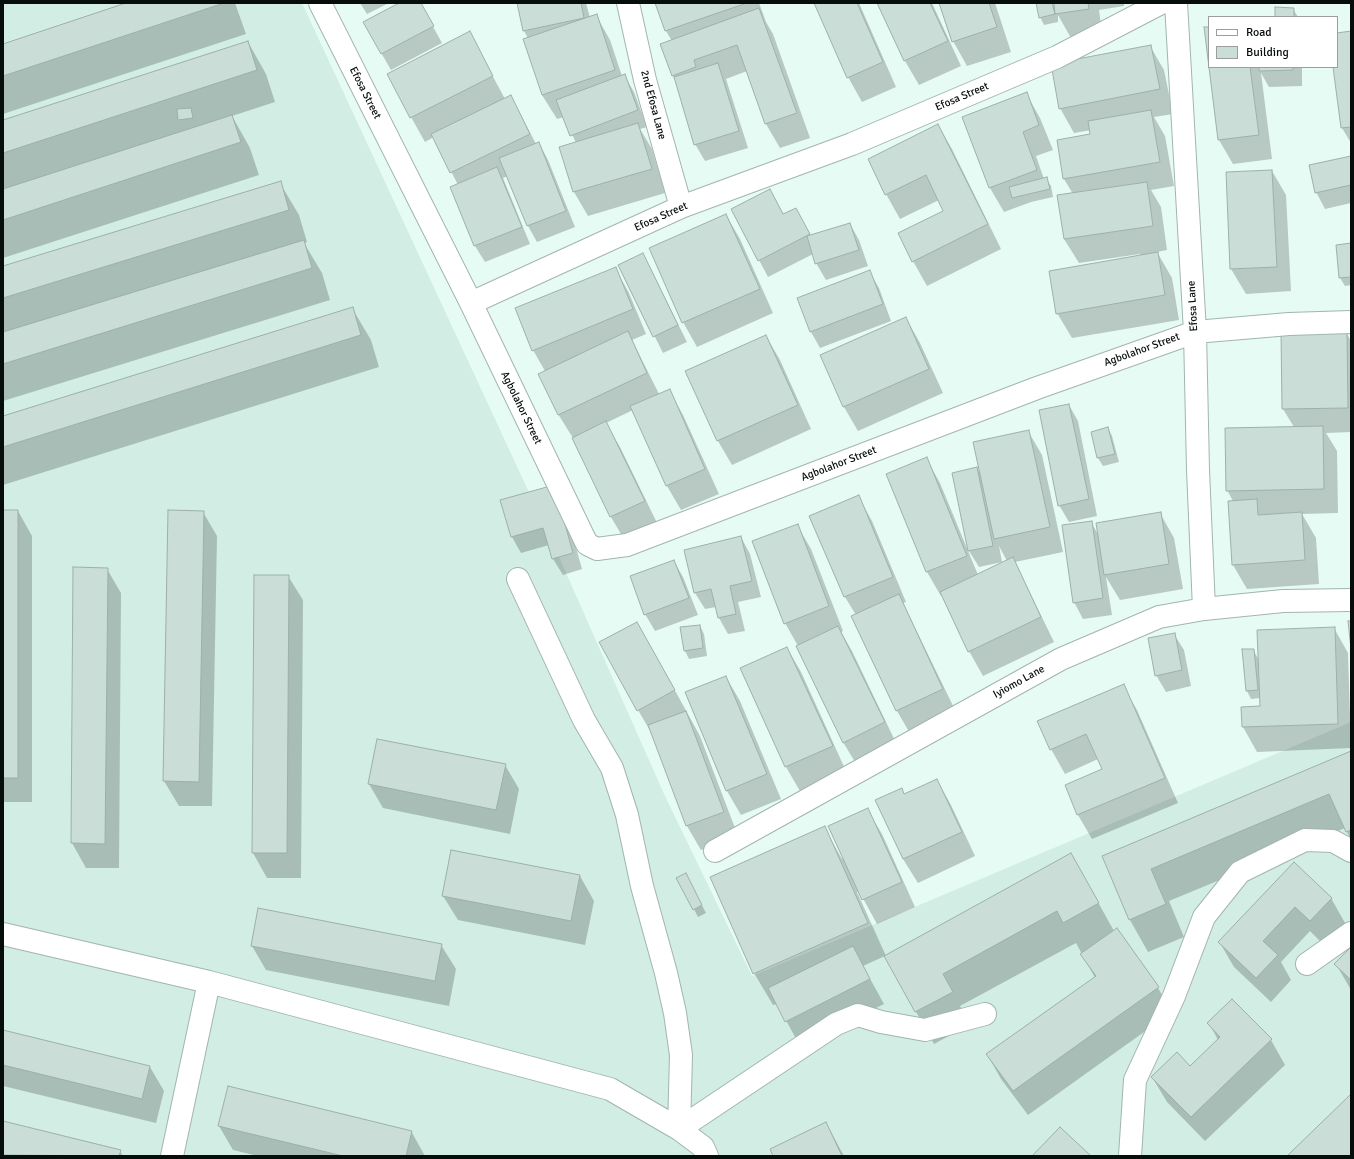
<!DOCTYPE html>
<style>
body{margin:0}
#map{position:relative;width:1354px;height:1159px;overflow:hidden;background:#e6fbf3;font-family:Signika,sans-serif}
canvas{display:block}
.frame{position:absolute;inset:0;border:4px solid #070d0b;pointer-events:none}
.legend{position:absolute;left:1208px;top:16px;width:130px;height:52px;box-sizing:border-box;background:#fff;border:1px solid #9c9e9d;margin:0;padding:5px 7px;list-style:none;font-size:12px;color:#070d0b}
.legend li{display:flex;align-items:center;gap:8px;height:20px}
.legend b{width:20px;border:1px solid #9c9e9d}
</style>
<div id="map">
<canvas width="1354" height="1159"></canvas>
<div class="frame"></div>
<ul class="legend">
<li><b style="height:5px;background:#fff"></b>Road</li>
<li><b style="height:11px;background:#caded7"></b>Building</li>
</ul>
</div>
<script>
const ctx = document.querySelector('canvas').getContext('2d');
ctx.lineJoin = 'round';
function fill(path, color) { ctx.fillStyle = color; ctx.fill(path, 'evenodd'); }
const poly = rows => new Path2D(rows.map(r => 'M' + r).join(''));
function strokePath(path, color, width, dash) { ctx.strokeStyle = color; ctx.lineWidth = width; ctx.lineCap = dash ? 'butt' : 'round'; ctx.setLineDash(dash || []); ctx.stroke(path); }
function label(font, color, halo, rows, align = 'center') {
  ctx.font = font + ' Signika,sans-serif'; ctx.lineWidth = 4; ctx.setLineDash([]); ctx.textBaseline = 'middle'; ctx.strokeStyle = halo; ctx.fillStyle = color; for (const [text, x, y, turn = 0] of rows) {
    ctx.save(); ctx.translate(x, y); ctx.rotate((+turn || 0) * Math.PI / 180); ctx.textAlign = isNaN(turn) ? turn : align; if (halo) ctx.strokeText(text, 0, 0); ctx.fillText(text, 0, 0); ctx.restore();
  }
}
fill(poly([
 [3,3,302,3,559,557,664,794,752,976,1351,722,1351,1156,3,1156]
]), '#d1ede4');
fill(poly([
 [130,3,235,3,246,34,3,114,3,45],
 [360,3,389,3,367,14],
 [401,3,420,3,442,43,391,70,364,23],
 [518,3,586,3,590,18,596,15,610,40,622,76,624,75,634,92,647,127,640,129,652,149,665,193,588,216,574,192,576,143,564,117,557,119,542,95,528,38,524,31],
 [656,3,759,3,766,22,773,34,810,138,780,148,766,124,747,71,726,79,748,148,705,161,695,144,677,84,673,76,672,41,666,31],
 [816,3,859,3,896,87,862,102,848,77],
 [878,3,932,3,961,66,919,85,905,61],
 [940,3,995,3,1011,52,967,66,953,41],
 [1037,3,1053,3,1055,6,1055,3,1124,3,1124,6,1099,10,1102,33,1071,38,1058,15,1058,22,1044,25,1040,17],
 [1293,9,1298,17,1276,17],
 [469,32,505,99,511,96,536,144,539,143,548,160,575,227,537,242,528,226,508,176,503,178,530,244,485,262,475,246,451,187,458,185,434,137,425,142,411,117],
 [1351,32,1351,143,1342,128,1334,67,1337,67,1337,34],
 [248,42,266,74,275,102,232,116,250,148,259,175,3,258,3,121],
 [1150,46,1164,70,1173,114,1154,117,1165,136,1174,186,1151,190,1161,207,1167,250,1157,252,1172,278,1179,320,1072,338,1057,313,1140,256,1140,254,1079,263,1064,239,1073,194,1064,179,1092,135,1091,130,1074,133,1060,108],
 [1210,67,1302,67,1302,86,1269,87,1261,73,1272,159,1233,164,1219,140],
 [1026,93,1040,118,1053,150,1036,156,1044,179,1046,179,1051,186,1053,197,1031,202,1004,212,990,188,963,117],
 [938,125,952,149,1001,249,927,286,913,261,945,212,939,200,900,219,886,194],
 [1351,157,1351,203,1325,209,1316,192],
 [1272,171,1286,195,1291,291,1246,294,1231,269,1227,173],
 [280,183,299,215,307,242,304,243,322,273,330,300,3,401,3,267],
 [770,190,784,215,805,226,811,236,850,224,859,240,868,266,826,280,816,263,813,254,768,277,759,260],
 [726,215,740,239,773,313,697,347,683,322],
 [1351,244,1351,285,1345,286,1340,278],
 [643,254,687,342,663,353,619,265],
 [615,268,629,293,646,334,632,340,659,394,669,390,683,415,719,494,681,510,667,486,633,410,606,423,620,447,658,525,625,541,611,517,573,438,558,414,545,371,533,350],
 [869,271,879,288,891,321,820,348,811,332],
 [352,308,371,340,379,367,3,485,3,417],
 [906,318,920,343,943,393,858,431,844,407,821,356],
 [1346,332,1351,341,1351,432,1326,433,1337,451,1338,513,1302,514,1316,538,1319,584,1247,589,1233,565,1233,501,1227,490,1294,427,1283,409],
 [766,336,780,360,811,429,732,465,718,441,686,372],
 [1069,405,1078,421,1097,516,1069,522,1059,505],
 [1108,428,1112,436,1119,462,1103,466,1098,458,1092,432],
 [1028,431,1042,455,1063,552,1015,562,1054,642,983,676,969,651,943,595,941,596,927,572,926,458,940,483,978,575,1007,561,999,546,1002,562,979,567,969,551,953,473,977,468,981,476],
 [858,496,872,521,906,602,903,603,957,714,911,735,897,711,852,617,856,615,845,597,810,516],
 [501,501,563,502,582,569,563,575,553,559,549,545,521,553,512,537],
 [3,511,18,511,32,536,32,802,3,802],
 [203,512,217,536,212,806,179,806,164,781],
 [1160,513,1174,538,1183,589,1120,600,1106,577,1112,615,1083,619,1074,602,1091,522,1099,536],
 [797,525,811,549,843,631,841,632,852,651,898,747,858,767,843,742,798,646,785,623],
 [741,537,750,554,761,597,738,602,745,631,728,634,719,618,716,607,705,609,695,593,685,551],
 [674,561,683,577,698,615,655,631,645,614],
 [74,568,107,569,121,593,119,868,86,868,72,843],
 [288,576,303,600,301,878,267,878,253,853],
 [700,626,704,634,707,656,689,659,685,651,681,628],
 [1334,628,1348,653,1351,748,1257,752,1243,727,1261,707,1260,698,1251,699,1247,691,1243,650,1253,650,1259,660],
 [1174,634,1184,650,1191,686,1166,692,1156,675],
 [651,647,700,736,738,836,701,850,687,826,652,734,638,710],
 [787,648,801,672,846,771,800,791,786,767,741,669],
 [726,677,740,701,781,799,741,815,727,791,686,693],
 [1123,686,1137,710,1178,803,1092,839,1078,815,1066,786,1103,770,1098,759,1065,774,1051,749],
 [1351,752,1351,840,1345,828,1169,901,1184,937,1148,952,1130,920,1103,856],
 [505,765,519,789,510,834,383,808,369,784],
 [937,780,951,805,975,856,918,883,903,859,904,795],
 [867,809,882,834,915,907,877,924,859,891,857,892,886,956,1089,886,1114,931,1116,929,1158,988,1172,1012,1028,1115,1001,1079,987,1054,1095,978,1076,943,960,1006,971,1024,934,1044,885,956,863,966,884,1004,800,1046,777,1004,773,1005,754,973,711,877,824,827,842,859],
 [452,851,580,876,594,901,585,945,458,920,443,896],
 [1294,864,1331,898,1345,923,1324,945,1310,931,1281,962,1291,980,1271,1002,1234,967,1220,943],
 [690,882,706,913,698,917,694,909],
 [441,945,456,969,449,1006,266,970,252,946],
 [1351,949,1351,990,1336,964],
 [1209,1023,1271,1040,1285,1065,1205,1141,1167,1102,1152,1077,1190,1067,1218,1040],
 [3,1031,150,1067,164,1091,156,1123,3,1086],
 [3,1122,120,1151,123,1156,3,1156],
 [826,1123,844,1156,774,1156],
 [219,1126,411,1131,425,1156,258,1156,233,1150]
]), '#0003');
const building = poly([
 [126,3,224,3,3,76,3,44,126,3],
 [399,3,421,3,434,26,381,54,363,22,399,3],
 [517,3,581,3,584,18,523,31,517,3],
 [655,3,747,3,665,31,655,3],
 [814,3,857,3,883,62,847,78,814,3],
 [877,3,930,3,948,41,904,61,877,3],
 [939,3,989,3,997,27,952,42,939,3],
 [1036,3,1052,3,1055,14,1039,18,1036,3],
 [1054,3,1088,3,1089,9,1055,14,1054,3],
 [1275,7,1294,8,1294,17,1275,17,1275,7],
 [759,8,797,113,765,124,737,45,694,60,696,67,672,76,660,44,759,8],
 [597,14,615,70,542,95,523,39,597,14],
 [1204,27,1209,27,1209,67,1250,67,1259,135,1218,140,1204,27],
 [470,31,493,76,410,118,387,74,470,31],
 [1351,31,1351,127,1341,128,1333,67,1337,67,1337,33,1351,31],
 [248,41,257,70,3,153,3,120,248,41],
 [1151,45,1160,89,1059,109,1051,64,1151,45],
 [718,63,739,131,694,145,674,77,718,63],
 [1259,67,1293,67,1293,70,1259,71,1259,67],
 [625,74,638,110,570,136,556,100,625,74],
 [1027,92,1039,125,1023,132,1037,170,989,188,962,117,1027,92],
 [511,95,530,134,450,173,431,134,511,95],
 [191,108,193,118,178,120,177,109,191,108],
 [1151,110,1160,162,1063,179,1057,140,1090,134,1088,121,1151,110],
 [232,115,241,142,3,220,3,189,232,115],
 [638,123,652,169,573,192,559,147,638,123],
 [938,124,988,224,912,262,898,233,943,211,926,175,885,195,868,159,938,124],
 [539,142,566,211,527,226,499,158,539,142],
 [1351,156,1351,185,1315,193,1309,165,1351,156],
 [497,167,522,227,474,246,450,187,497,167],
 [1272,170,1277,267,1230,269,1226,172,1272,170],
 [1047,177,1050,189,1012,198,1009,187,1047,177],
 [281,181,289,210,3,298,3,266,281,181],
 [1147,182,1153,226,1064,239,1057,195,1147,182],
 [770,189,783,214,796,208,810,234,758,261,731,209,770,189],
 [726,214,760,289,682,323,649,248,726,214],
 [850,223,859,250,815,264,807,236,850,223],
 [304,240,312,268,3,364,3,332,304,240],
 [1351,243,1351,277,1339,278,1336,245,1351,243],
 [1158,252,1165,295,1056,314,1049,271,1158,252],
 [643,253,678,325,653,337,618,265,643,253],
 [616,267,633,309,532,351,515,308,616,267],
 [870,270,883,304,810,332,797,298,870,270],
 [353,307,361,335,3,447,3,416,353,307],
 [906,317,929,369,843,407,820,355,906,317],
 [628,331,647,373,558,415,538,374,628,331],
 [1347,331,1348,408,1282,409,1281,332,1347,331],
 [766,335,798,405,717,441,685,371,766,335],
 [670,389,705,469,666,486,630,406,670,389],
 [1069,404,1089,499,1058,506,1039,410,1069,404],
 [606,421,645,501,610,517,572,438,606,421],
 [1323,426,1324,489,1226,491,1225,428,1323,426],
 [1108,427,1115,454,1097,458,1091,432,1108,427],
 [1029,430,1050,527,994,539,973,442,1029,430],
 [927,457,967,556,926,572,886,474,927,457],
 [977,467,993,546,968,551,952,473,977,467],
 [554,485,573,553,552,559,543,528,511,537,500,500,554,485],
 [859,495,893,577,844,597,809,516,859,495],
 [1257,499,1258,515,1302,512,1305,560,1232,565,1228,501,1257,499],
 [3,510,18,510,18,778,3,778,3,510],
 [168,510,204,511,199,782,163,781,168,510],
 [1161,512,1169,564,1104,575,1096,523,1161,512],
 [1092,521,1103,598,1073,603,1062,525,1092,521],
 [798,524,829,606,784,624,752,541,798,524],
 [741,536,752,581,730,586,736,614,718,618,711,589,694,593,684,550,741,536],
 [1013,557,1041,617,968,652,940,592,1013,557],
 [674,560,689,598,644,615,630,576,674,560],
 [73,567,108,568,105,844,71,843,73,567],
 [254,575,289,575,287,853,252,853,254,575],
 [899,594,943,689,896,711,851,616,899,594],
 [1348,621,1351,621,1351,649,1348,621],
 [637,622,675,690,637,711,599,642,637,622],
 [700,625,703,648,684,651,680,627,700,625],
 [838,626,885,722,843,743,796,646,838,626],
 [1335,627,1338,724,1242,727,1241,707,1260,706,1257,630,1335,627],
 [1175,633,1182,670,1155,676,1148,638,1175,633],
 [787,647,833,746,785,767,740,668,787,647],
 [1242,649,1254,649,1258,690,1246,691,1242,649],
 [726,676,767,774,726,791,685,692,726,676],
 [1124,684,1165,778,1077,815,1065,785,1102,769,1086,734,1050,750,1037,721,1124,684],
 [686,711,724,812,686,826,648,725,686,711],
 [377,739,506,764,496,810,368,784,377,739],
 [1351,751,1351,830,1346,832,1329,794,1151,869,1166,904,1129,920,1102,856,1351,751],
 [937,779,962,832,903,859,875,800,902,788,904,794,937,779],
 [868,808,902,882,862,900,828,826,868,808],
 [825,826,868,923,753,974,710,877,825,826],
 [451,850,580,875,571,921,442,896,451,850],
 [1071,853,1099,903,1063,923,1057,911,943,974,953,992,915,1012,884,956,1071,853],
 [1294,862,1332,898,1310,921,1295,907,1263,941,1278,955,1256,978,1218,942,1294,862],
 [686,873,702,905,693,910,676,878,686,873],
 [258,908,442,944,435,981,251,946,258,908],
 [1117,928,1159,987,1013,1091,986,1054,1096,976,1080,954,1117,928],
 [853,946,870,979,785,1022,768,988,853,946],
 [1351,947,1351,980,1334,964,1351,947],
 [1232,999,1272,1039,1191,1117,1151,1077,1177,1052,1190,1066,1220,1037,1207,1023,1232,999],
 [3,1030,150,1066,142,1099,3,1065,3,1030],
 [228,1086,412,1131,406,1156,343,1156,218,1126,228,1086],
 [1351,1094,1351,1156,1287,1156,1351,1094],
 [3,1121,121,1150,119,1156,3,1155,3,1121],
 [826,1122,842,1156,773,1156,770,1149,826,1122],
 [1060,1127,1091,1156,1032,1156,1060,1127]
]);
fill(building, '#caded7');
strokePath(building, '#9db0a9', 1);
const minor = poly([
 [320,3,471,303,587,544,597,549,627,545,1037,388,1195,332,1289,324,1351,322],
 [628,3,645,80,681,207],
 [1176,3,1195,332,1198,470,1204,609],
 [471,303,681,207,852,144,1057,57,1161,3],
 [518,579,584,720,612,768,627,815,642,886,666,973,675,1013,681,1055,679,1129],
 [715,851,1061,659,1159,617,1204,609,1283,601,1351,600],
 [3,934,209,982,610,1089,679,1129,703,1147,707,1156],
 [1307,964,1351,933],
 [679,1129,836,1024,858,1015,881,1022,925,1030,985,1014],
 [172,1156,209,982],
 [1130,1156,1135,1080,1174,996,1204,917,1240,872,1305,840,1333,841,1351,851]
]);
strokePath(minor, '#a2b5ae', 24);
strokePath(minor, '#fff', 22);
label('11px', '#070d0b', '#fff', [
 ["Efosa Street",365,93,63],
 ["Efosa Street",962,97,-23],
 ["2nd Efosa Lane",653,105,75],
 ["Efosa Street",661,217,-24],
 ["Efosa Lane",1193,306,-93],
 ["Agbolahor Street",1142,350,-20],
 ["Agbolahor Street",521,408,64],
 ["Agbolahor Street",839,464,-21],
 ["Iyiomo Lane",1019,682,-29]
]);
</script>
